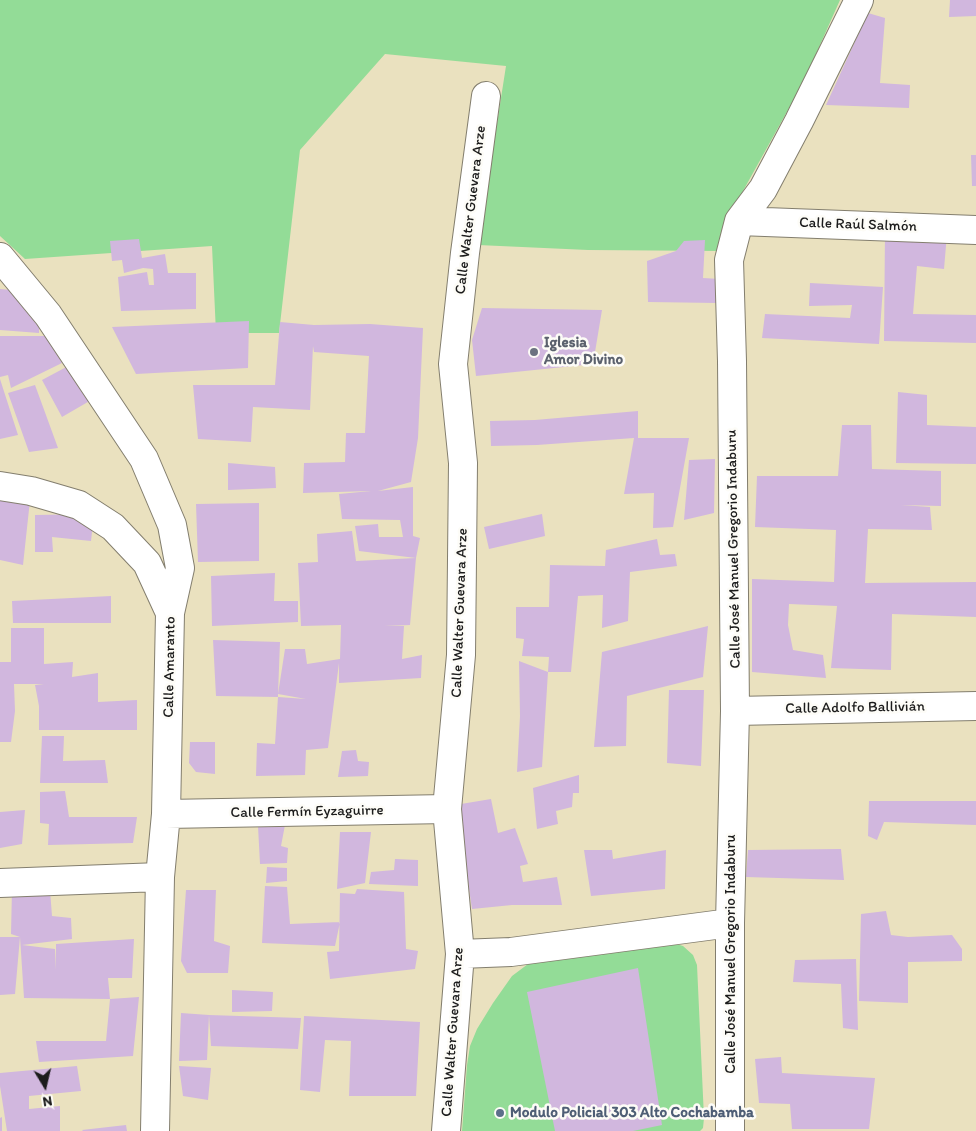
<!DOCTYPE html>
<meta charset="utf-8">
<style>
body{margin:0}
#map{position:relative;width:976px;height:1131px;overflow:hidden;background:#eae1bf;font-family:Itim,sans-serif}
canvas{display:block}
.north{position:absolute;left:20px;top:1061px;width:50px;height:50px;-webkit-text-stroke:4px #fdfcf7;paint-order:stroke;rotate:171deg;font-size:14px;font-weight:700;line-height:20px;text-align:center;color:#1c1c1c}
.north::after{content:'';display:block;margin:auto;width:18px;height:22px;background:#1c1c1c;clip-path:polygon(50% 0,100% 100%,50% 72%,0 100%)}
</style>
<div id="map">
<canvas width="976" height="1131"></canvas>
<div class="north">N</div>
</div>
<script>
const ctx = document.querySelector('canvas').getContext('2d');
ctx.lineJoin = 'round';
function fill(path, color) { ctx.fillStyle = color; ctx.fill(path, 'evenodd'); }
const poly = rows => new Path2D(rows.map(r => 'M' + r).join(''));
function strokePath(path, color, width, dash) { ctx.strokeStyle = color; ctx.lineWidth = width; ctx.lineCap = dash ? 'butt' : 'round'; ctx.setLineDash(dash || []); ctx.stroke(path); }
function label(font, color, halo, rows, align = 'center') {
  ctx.font = font + ' Itim,sans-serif'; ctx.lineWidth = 5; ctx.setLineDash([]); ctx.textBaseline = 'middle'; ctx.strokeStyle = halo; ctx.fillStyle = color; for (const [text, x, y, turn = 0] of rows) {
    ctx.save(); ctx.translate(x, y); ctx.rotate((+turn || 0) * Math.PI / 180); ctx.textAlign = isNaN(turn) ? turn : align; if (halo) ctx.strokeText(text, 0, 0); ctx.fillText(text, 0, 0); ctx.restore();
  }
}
fill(poly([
 [0,0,840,0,804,81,743,191,722,251,588,250,478,245,506,66,385,54,300,150,279,333,216,333,212,246,25,259,0,236],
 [670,942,683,946,693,955,697,965,704,1118,703,1128,700,1131,462,1131,467,1065,470,1046,477,1029,493,1003,512,976,528,964]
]), '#93dc97');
fill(poly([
 [950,0,976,0,976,16,949,17],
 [868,13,885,18,880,83,910,85,909,108,826,105],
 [971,155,976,155,976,186,972,186],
 [885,232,947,234,944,269,917,266,913,314,976,315,976,343,884,341],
 [139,239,142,258,165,254,168,273,196,273,196,309,121,311,118,277,147,272,149,285,154,285,153,269,143,268,124,273,122,260,112,261,110,241],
 [705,240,703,278,720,279,717,303,648,302,647,261,676,251,684,241],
 [810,283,883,287,879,344,762,338,765,314,850,318,852,305,809,306],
 [0,289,23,291,39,315,39,333,0,330],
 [482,308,602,310,593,364,476,376,472,340],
 [249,321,248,368,136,374,112,327],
 [280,322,314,325,370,324,423,328,418,438,411,482,378,491,413,487,413,536,420,538,416,558,410,625,384,626,404,626,402,659,422,655,421,678,339,683,339,663,328,748,306,750,305,775,256,776,257,743,275,744,278,697,216,696,213,640,280,642,278,694,285,649,305,649,307,664,340,659,341,625,301,626,298,563,318,562,317,534,352,531,356,561,416,558,359,551,355,526,378,524,379,537,403,537,400,520,342,519,339,494,371,491,303,493,304,463,345,462,346,433,365,433,369,356,314,352,313,346,310,410,253,407,251,442,198,439,193,385,275,385],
 [278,694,306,699,278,697],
 [0,336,47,336,62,363,11,388,8,375,0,377],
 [72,364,93,399,62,417,42,380],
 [0,379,18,435,0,439],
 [35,385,58,448,29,452,8,393],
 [898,392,927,395,927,425,976,427,976,464,896,463],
 [638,411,638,438,689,438,673,527,653,528,654,493,624,494,634,438,537,445,491,446,490,421,535,420],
 [842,425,871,425,872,469,941,471,941,506,901,505,930,507,932,530,868,529,865,583,976,582,976,617,892,614,891,670,831,668,837,606,789,604,788,625,793,650,823,655,826,678,752,672,752,579,834,582,836,530,755,527,757,476,838,476],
 [715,459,714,513,684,520,689,460],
 [228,463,275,467,276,488,228,490],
 [31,491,23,565,0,560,0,493],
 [259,503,259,561,198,562,196,504],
 [94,514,91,541,52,537,53,552,35,552,35,515],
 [542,514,545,536,489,549,484,527],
 [657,539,660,555,675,554,677,566,630,572,628,621,602,628,603,595,578,596,571,672,548,672,549,657,522,656,524,639,516,638,516,607,549,607,550,565,605,566,606,550],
 [275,573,274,601,298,601,298,622,212,626,211,576],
 [111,596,111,623,13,623,12,601],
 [708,626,703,677,627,696,626,746,594,747,602,652],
 [11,628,44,628,44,664,73,662,72,677,98,673,98,702,137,700,137,730,39,730,39,706,35,685,44,684,14,684,15,711,11,742,0,742,0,662,11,662],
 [519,661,548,672,542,767,517,772,520,716],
 [669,690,704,690,701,766,667,763],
 [42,736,64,736,63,761,105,760,108,783,40,783],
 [190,742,215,742,215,774,196,772,189,763],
 [356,750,358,761,369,762,368,776,338,777,342,751],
 [579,775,579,793,573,793,572,807,556,811,558,824,537,829,533,788],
 [65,791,69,817,137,817,133,843,48,845,49,824,40,823,40,792],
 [491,799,498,833,515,828,528,864,520,866,523,882,557,877,562,905,512,905,472,909,462,842,461,804],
 [869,801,976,801,976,825,884,822,877,840,868,836],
 [25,810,22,844,0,848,0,812],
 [266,824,285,825,281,846,288,848,287,863,260,864,258,826],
 [340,832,371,832,365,883,337,889],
 [841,849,844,880,746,877,748,850],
 [584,850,612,850,613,859,666,850,665,889,591,896],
 [395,859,418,860,418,886,369,884,371,872,394,870],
 [267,867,287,868,287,881,266,883],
 [265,886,287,887,290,924,340,922,335,946,262,943],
 [12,889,50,890,52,916,71,918,72,939,22,945,55,949,56,970,56,944,134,939,132,978,108,978,110,999,24,998,20,937,15,994,0,995,0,937,20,937,11,934],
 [357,889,404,892,406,949,418,951,415,969,330,979,327,952,339,951,340,893,355,894],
 [186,890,216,890,214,941,230,946,228,973,187,973,181,961],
 [886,911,891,935,908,937,952,935,962,949,962,961,908,962,908,1003,859,1001,861,914],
 [856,959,858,1030,843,1028,841,984,793,982,795,960],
 [638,968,662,1125,633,1131,555,1131,527,992],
 [232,990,273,992,272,1011,232,1012],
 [139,997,133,1056,39,1062,36,1041,106,1041,110,999],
 [181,1013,209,1015,207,1060,179,1061],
 [209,1015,301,1018,298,1049,211,1046],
 [304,1016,420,1022,416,1096,349,1096,351,1041,325,1040,320,1092,300,1090],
 [781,1057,782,1073,875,1078,869,1129,792,1129,790,1104,759,1103,755,1059],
 [77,1066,81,1091,29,1096,29,1109,60,1106,60,1131,7,1131,0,1086,0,1073],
 [179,1066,211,1068,208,1100,183,1096],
 [2,1117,2,1131,0,1131,0,1118],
 [126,1125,127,1131,83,1131,82,1130]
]), '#d1b7de');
const street = poly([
 [739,221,976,230],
 [0,257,48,315,144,459,172,525,180,568,170,613,166,814,160,877,155,1131],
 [0,486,31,491,79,505,113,527,147,563,170,613],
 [735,711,976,706],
 [166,814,447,809],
 [0,883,160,877],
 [460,954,511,952,730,923],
 [446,1131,460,954,447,809,461,655,463,463,453,364,465,253,486,96],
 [730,1131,730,923,735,711,732,361,729,260,739,221,763,189,799,121,859,0]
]);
strokePath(street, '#837e6e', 30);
strokePath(street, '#fff', 28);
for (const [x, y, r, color] of [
 [534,352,5,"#6b7280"],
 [500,1113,5,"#5c6f8a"]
]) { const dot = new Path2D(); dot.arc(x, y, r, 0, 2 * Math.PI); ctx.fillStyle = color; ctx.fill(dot); strokePath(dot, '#fdfcf7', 2); }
label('15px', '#1c1c1c', '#fdfcf7', [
 ["Calle Walter Guevara Arze",471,210,-83],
 ["Calle Raúl Salmón",858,225,2],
 ["Calle José Manuel Gregorio Indaburu",734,549,-91],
 ["Calle Walter Guevara Arze",460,613,-88],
 ["Calle Amaranto",170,667,-89],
 ["Calle Adolfo Ballivián",855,708,-1],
 ["Calle Fermín Eyzaguirre",307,812,-1],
 ["Calle José Manuel Gregorio Indaburu",731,954,-90],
 ["Calle Walter Guevara Arze",453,1032,-86]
]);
label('bold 15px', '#5b616d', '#fdfcf7', [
 ["Iglesia",544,343],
 ["Amor Divino",544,360]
], 'left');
label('bold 15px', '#4e5e75', '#fdfcf7', [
 ["Modulo Policial 303 Alto Cochabamba",510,1113]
], 'left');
</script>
